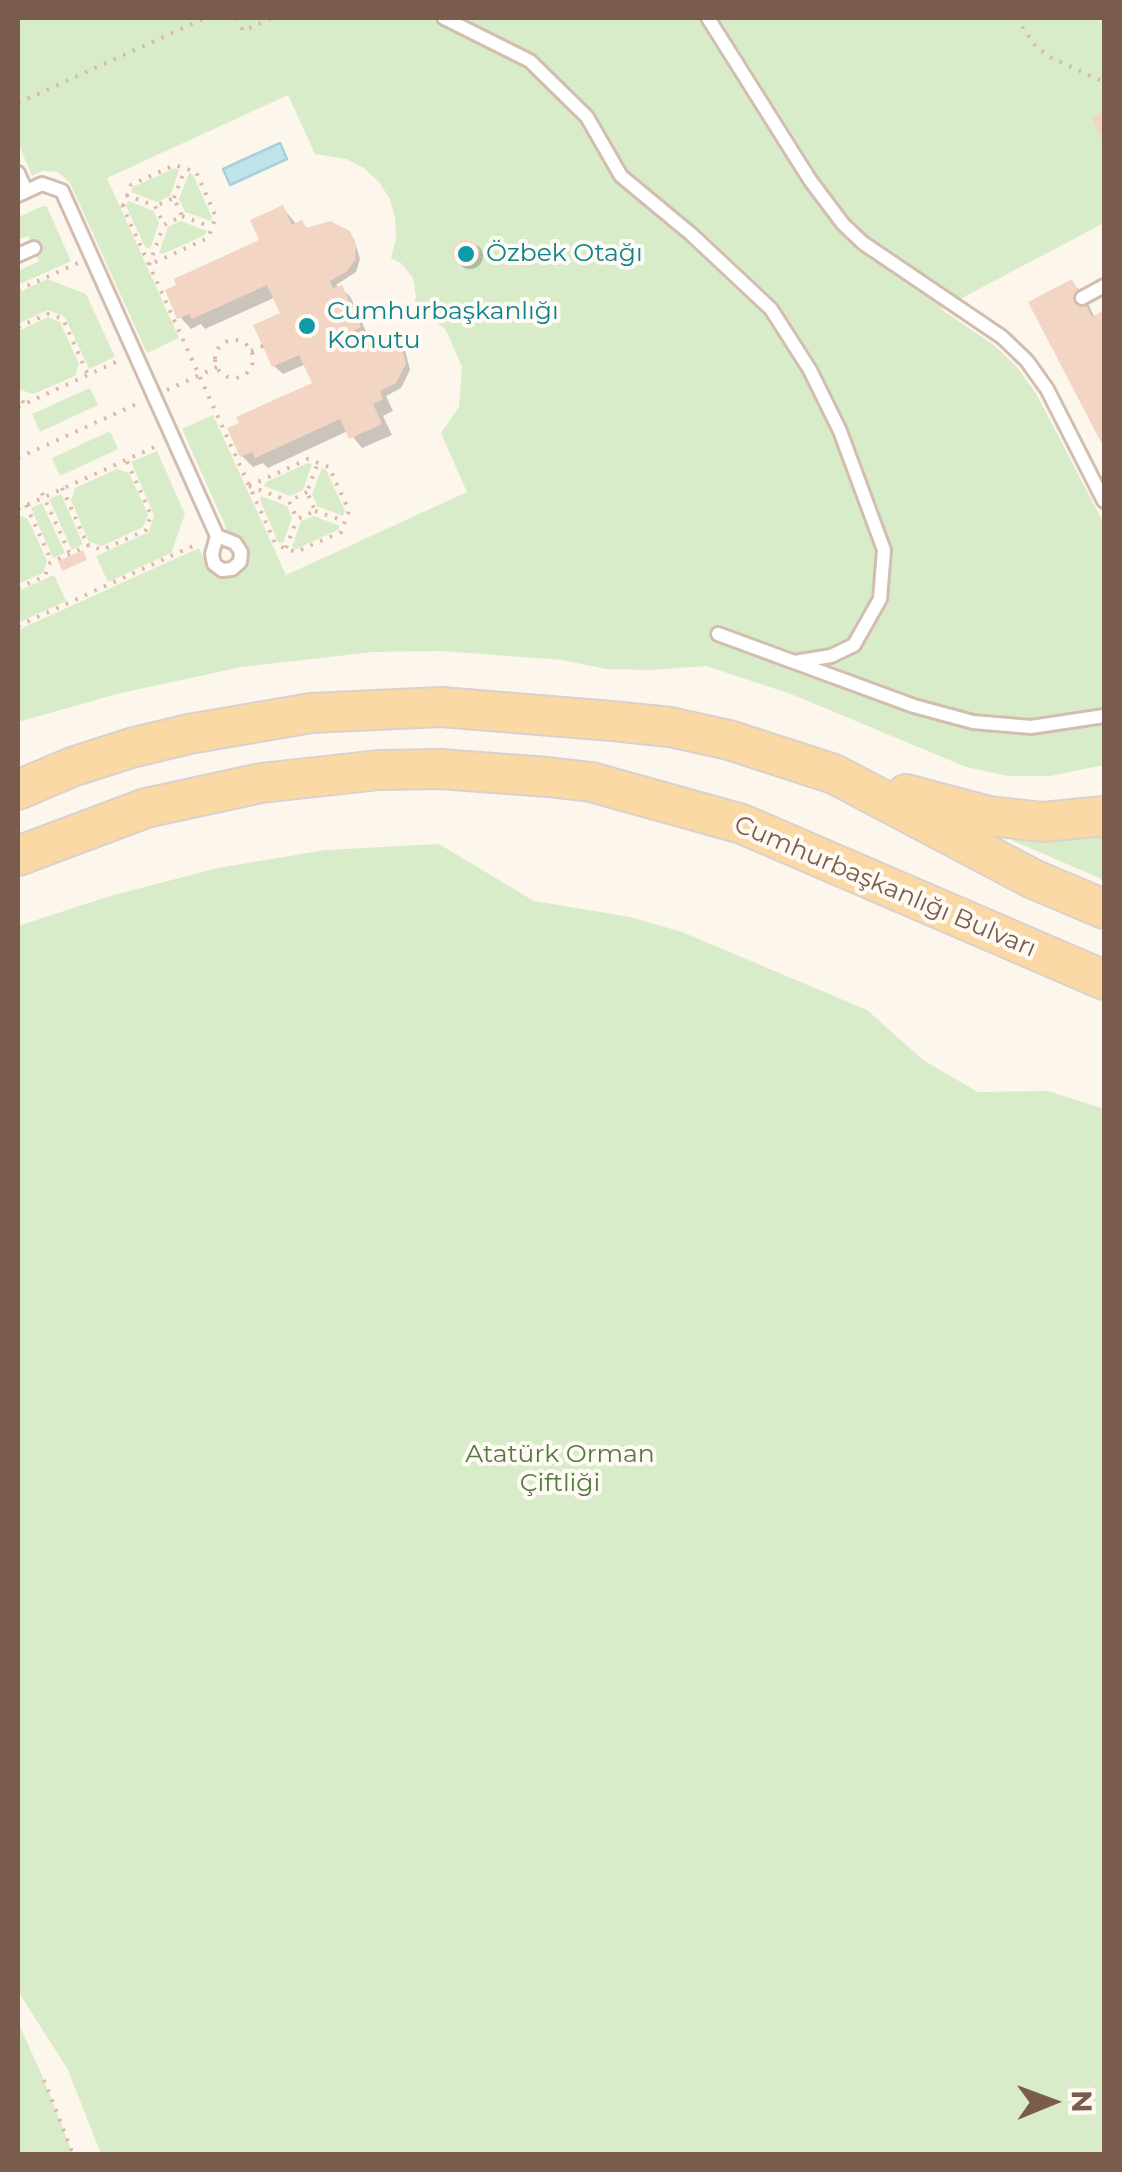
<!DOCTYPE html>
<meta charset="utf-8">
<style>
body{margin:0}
#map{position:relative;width:1122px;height:2172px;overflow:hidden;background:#fdf6ec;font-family:Montserrat,sans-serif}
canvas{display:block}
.frame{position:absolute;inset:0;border:20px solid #7a5c4d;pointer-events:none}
.north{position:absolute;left:1002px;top:2052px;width:100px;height:100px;-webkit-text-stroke:8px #fffaf3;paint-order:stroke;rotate:89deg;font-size:28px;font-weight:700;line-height:40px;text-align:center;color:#7a5c4d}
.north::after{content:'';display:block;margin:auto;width:35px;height:45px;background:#7a5c4d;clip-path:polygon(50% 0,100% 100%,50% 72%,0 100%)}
</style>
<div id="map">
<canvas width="1122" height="2172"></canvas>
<div class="frame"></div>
<div class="north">N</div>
</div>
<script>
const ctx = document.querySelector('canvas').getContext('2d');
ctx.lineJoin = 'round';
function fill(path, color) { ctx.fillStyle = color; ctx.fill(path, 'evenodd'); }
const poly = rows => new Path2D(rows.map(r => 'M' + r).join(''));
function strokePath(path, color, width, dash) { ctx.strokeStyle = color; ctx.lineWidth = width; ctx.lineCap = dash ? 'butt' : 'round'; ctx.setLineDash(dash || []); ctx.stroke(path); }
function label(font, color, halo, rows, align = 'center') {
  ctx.font = font + ' Montserrat,sans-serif'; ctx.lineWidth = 8; ctx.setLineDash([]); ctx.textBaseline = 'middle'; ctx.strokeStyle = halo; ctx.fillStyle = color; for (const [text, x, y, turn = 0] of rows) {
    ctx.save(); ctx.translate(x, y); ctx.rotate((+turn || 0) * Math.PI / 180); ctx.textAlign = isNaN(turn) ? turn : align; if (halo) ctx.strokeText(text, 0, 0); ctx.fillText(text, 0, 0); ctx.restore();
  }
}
fill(poly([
 [18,18,1104,18,1104,223,941,309,995,346,1018,368,1037,395,1104,524,1104,765,1050,776,1008,776,966,767,791,694,706,666,653,670,606,669,562,660,442,651,373,652,241,667,117,694,18,722,18,630,199,548,208,568,220,577,235,577,247,565,249,550,239,536,228,532,182,429,213,415,286,575,467,492,441,433,459,407,462,367,446,330,431,317,413,307,416,297,413,278,401,263,391,258,396,239,395,218,390,199,379,182,364,168,346,159,315,154,288,95,107,178,179,338,147,353,70,183,58,172,42,171,32,176,18,143],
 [175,168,179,170,170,196,157,202,131,192,133,187],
 [189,173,193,175,212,217,211,221,185,212,179,199],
 [128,201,154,211,159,223,150,249,145,247,126,206],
 [43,206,47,207,71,261,18,285,18,271,39,261,28,236,18,240,18,217],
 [181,221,207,231,205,235,163,254,159,253,168,227],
 [47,279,86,294,115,357,89,369,65,317,48,310,18,324,18,293],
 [48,317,60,322,79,364,75,376,33,394,21,390,18,382,18,331],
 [90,388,98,405,40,432,32,414],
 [110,431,118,449,60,476,52,458],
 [157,451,185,514,171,553,108,582,96,556,149,532,154,515,131,462],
 [308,463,312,464,303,490,290,496,264,486,266,482],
 [322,468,326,470,345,511,343,516,317,506,312,494],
 [117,469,129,473,148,515,143,527,102,546,89,542,71,500,75,488],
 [61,494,83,544,72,550,49,499],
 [261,496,287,506,292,518,283,543,278,542,260,500],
 [42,503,65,553,53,558,31,508],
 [18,515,28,519,47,561,43,573,18,584],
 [314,516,340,526,338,530,296,549,292,547,301,521],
 [54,575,66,601,18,623,18,591],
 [1104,828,1104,880,1011,840],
 [439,844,534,901,630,917,682,932,867,1010,923,1060,978,1092,1048,1091,1104,1109,1104,2154,101,2154,68,2070,18,1991,18,926,110,896,218,868,326,850],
 [18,2022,44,2080,73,2154,18,2154]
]), '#d8ecc9');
const water = poly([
 [280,143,287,159,230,185,223,169,280,143]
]);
fill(water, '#bfe3e8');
strokePath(water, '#a5d3da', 2.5);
fill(poly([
 [283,208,297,225,302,223,309,230,348,233,354,239,360,259,356,272,336,285,350,296,369,338,399,344,405,350,410,370,401,388,386,396,393,411,383,416,392,435,362,448,348,431,268,468,263,463,253,467,242,456,315,384,306,364,283,374,274,366,257,326,283,314,276,297,205,329,201,324,191,329,180,317,262,241],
 '457 256a13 13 0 1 1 26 0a13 13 0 1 1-26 0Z',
 [1071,282,1083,293,1095,318,1104,313,1104,442,1032,303]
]), '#0003');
fill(poly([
 [1104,111,1104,143,1092,118],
 [283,205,292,225,302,220,306,228,330,221,350,231,356,245,355,260,346,272,330,281,333,288,342,285,361,327,353,331,356,339,373,332,388,334,400,342,406,364,396,383,380,391,383,399,373,404,382,424,349,439,340,419,255,458,252,452,240,457,227,428,239,423,236,417,312,383,299,355,272,367,253,325,280,313,267,285,192,319,189,314,177,319,165,290,176,285,174,279,259,240,250,220],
 '453 253a13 13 0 1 1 26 0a13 13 0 1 1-26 0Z',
 [1072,279,1092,317,1104,310,1104,448,1028,302],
 [83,550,87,560,62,571,58,561]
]), '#f3d5c3');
const service = poly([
 [444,18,530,61,587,117,621,176,691,234,771,309,810,370,840,431,884,550,880,599,854,645,831,656,794,662],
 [708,18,810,180,843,224,863,243,1002,337,1027,361,1047,389,1104,501],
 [18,173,26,191],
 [18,195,42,184,62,191,217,536],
 [18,255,34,248],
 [1082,298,1104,286],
 [217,536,235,543,241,552,240,562,232,569,222,570,214,564,212,554,217,536],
 [718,634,914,706,973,722,1031,727,1104,716]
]);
const primary = poly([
 [18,790,72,767,131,748,189,734,311,713,441,707,612,721,670,727,729,740,834,774,1033,879,1104,909],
 [906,794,989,816,1043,822,1104,816],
 [18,856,146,808,261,783,379,770,440,769,548,777,591,782,742,824,1104,980]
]);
strokePath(service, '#d1beb0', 18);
strokePath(primary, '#dad1cd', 42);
strokePath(poly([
 [237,18,243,31,272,18],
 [1016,18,1037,48,1052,58,1104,82],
 [18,103,205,18],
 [126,195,155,206,164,225,182,216,174,198,155,206],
 [174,198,185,169],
 [122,205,276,545],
 [123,206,131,185,175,165,196,172,216,217,208,238,149,265],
 [182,216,211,227],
 [149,265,163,227],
 [18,290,78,263],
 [18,327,48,314,63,319,88,375],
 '215 359a19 19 0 1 1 38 0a19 19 0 1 1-38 0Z',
 [251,351,263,346],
 [167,390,217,367],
 [18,391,24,404],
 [18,407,118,361],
 [18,458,141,402],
 [249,486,308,459,329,467,349,511,341,532,296,552,276,545],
 [249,486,287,500],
 [62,488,88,546],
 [307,492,289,501,297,519,315,511,307,492,317,465],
 [42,493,69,552],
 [26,505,52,562],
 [18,509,159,445],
 [315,511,344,521],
 [286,548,297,519],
 [18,588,45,576,50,563,89,545,102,550,146,530,151,515,126,459],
 [18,626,195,545],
 [44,2080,73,2154]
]), '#d9b8a5', 4, [2.5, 8]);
strokePath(service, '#fff', 12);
strokePath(primary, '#fbd9a5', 38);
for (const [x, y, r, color] of [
 [466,254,10,"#0f9aa8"],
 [307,326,10,"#0f9aa8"]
]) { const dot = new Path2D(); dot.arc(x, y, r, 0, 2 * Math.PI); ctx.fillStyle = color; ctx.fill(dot); strokePath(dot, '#fffaf3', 4); }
label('25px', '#0d838f', '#fffaf3', [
 ["Özbek Otağı",486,254],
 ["Cumhurbaşkanlığı",327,312],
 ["Konutu",327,341]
], 'left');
label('25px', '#7a5c4d', '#fffaf3', [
 ["Cumhurbaşkanlığı Bulvarı",885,887,23]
]);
label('25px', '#537a41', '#fffaf3', [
 ["Atatürk Orman",560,1455],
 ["Çiftliği",560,1484]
]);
</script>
